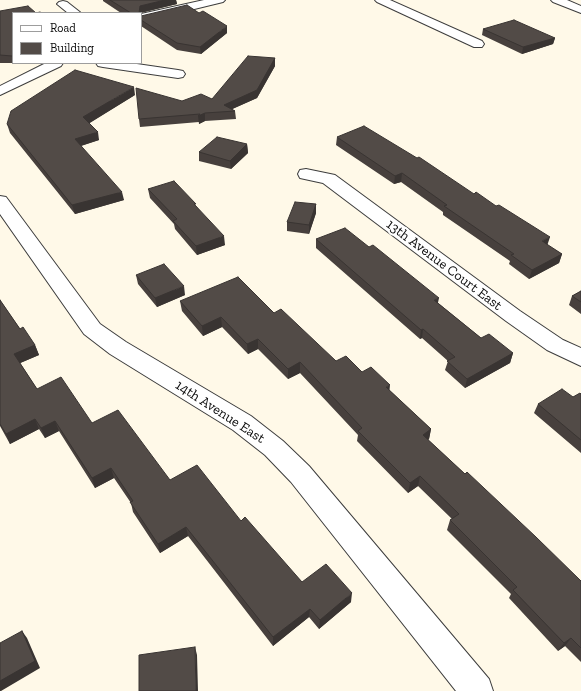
<!DOCTYPE html>
<style>
body{margin:0}
#map{position:relative;width:581px;height:691px;overflow:hidden;background:#fff9e8;font-family:"Zilla Slab",serif}
canvas{display:block}
.legend{position:absolute;left:12px;top:12px;width:130px;height:52px;box-sizing:border-box;background:#fff;border:1px solid #9d9d9d;margin:0;padding:5px 7px;list-style:none;font-size:12px;color:#0a0a0a}
.legend li{display:flex;align-items:center;gap:8px;height:20px}
.legend b{width:20px;border:1px solid #9d9d9d}
</style>
<div id="map">
<canvas width="581" height="691"></canvas>
<ul class="legend">
<li><b style="height:5px;background:#fff"></b>Road</li>
<li><b style="height:11px;background:#524b47"></b>Building</li>
</ul>
</div>
<script>
const ctx = document.querySelector('canvas').getContext('2d');
ctx.lineJoin = 'round';
const poly = rows => new Path2D(rows.map(r => 'M' + r).join(''));
function strokePath(path, color, width, dash) { ctx.strokeStyle = color; ctx.lineWidth = width; ctx.lineCap = dash ? 'butt' : 'round'; ctx.setLineDash(dash || []); ctx.stroke(path); }
function fill(path, color) { ctx.fillStyle = color; ctx.fill(path, 'evenodd'); }
function label(font, color, halo, rows, align = 'center') {
  ctx.font = font + ' "Zilla Slab",serif'; ctx.lineWidth = 4; ctx.setLineDash([]); ctx.textBaseline = 'middle'; ctx.strokeStyle = halo; ctx.fillStyle = color; for (const [text, x, y, turn = 0] of rows) {
    ctx.save(); ctx.translate(x, y); ctx.rotate((+turn || 0) * Math.PI / 180); ctx.textAlign = isNaN(turn) ? turn : align; if (halo) ctx.strokeText(text, 0, 0); ctx.fillText(text, 0, 0); ctx.restore();
  }
}
const minor = poly([
 [204,0,225,0,223,2,141,22,141,14,204,0],
 [375,0,390,0,482,41,484,44,482,47,474,47,377,2,375,0],
 [551,0,567,0,581,6,581,13,553,2,551,0],
 [63,1,67,2,81,13,68,13,57,4,59,2,63,1],
 [46,63,63,63,61,66,0,95,0,86,46,63],
 [96,63,130,63,178,70,183,71,185,74,183,77,178,78,103,67,98,66,96,63],
 [306,169,335,175,520,311,563,340,581,348,581,366,547,350,506,321,323,183,300,178,298,174,300,170,306,169],
 [0,196,6,197,100,324,126,342,251,416,283,441,309,466,489,679,493,691,456,691,291,482,265,455,233,430,110,354,84,334,0,214,0,196]
]);
strokePath(minor, '#3d3d3d', 2);
fill(minor, '#fff');
fill(poly([
 [103,0,176,0,177,4,141,13,121,13,103,1],
 [0,11,36,13,13,13,13,63,14,63,0,63],
 [141,16,227,33,201,54,177,50,141,26],
 [483,29,555,38,553,44,522,54,482,35],
 [275,58,275,66,257,98,232,109,235,111,236,119,205,121,199,124,199,122,140,127,139,119,182,101,212,99],
 [135,95,89,123,99,140,81,146,124,200,75,214,10,133,7,124],
 [337,137,547,245,562,254,559,263,529,279,509,264,510,261,443,215,443,212,401,182,394,184,336,145],
 [247,144,248,153,231,169,199,161,199,152],
 [148,189,196,206,225,245,197,255,175,229,174,224,150,198],
 [316,204,316,213,309,234,287,231,287,222],
 [316,239,438,303,481,338,513,353,510,363,465,388,445,370,448,361,422,338,420,339,316,248],
 [136,275,185,295,157,307,138,284],
 [581,291,581,314,569,305,572,296],
 [0,300,20,329,35,345,39,355,20,363,37,389,92,423,170,480,241,521,302,582,351,602,319,629,309,617,273,646,188,536,160,553,133,512,131,503,114,478,95,488,59,431,45,438,39,429,10,444,0,426],
 [180,301,274,313,336,361,362,372,389,390,431,429,429,439,428,440,581,581,581,662,565,646,558,651,509,598,511,594,447,530,450,520,452,519,418,486,408,493,357,441,358,435,300,373,288,379,258,349,248,354,222,327,203,336,182,311],
 [581,394,581,453,534,413,538,404,573,397]
]), '#47403d');
fill(poly([
 [165,0,176,0,177,4,139,13,140,6],
 [227,26,227,33,201,54,200,47],
 [555,38,553,44,522,54,523,47],
 [275,58,275,66,257,98,228,111,224,105],
 [134,87,135,95,85,126,83,117],
 [205,113,205,121,199,124,198,116],
 [98,132,99,140,77,147,75,139],
 [247,144,248,153,231,169,230,161],
 [402,173,401,182,394,184,395,176],
 [122,192,124,200,75,214,72,205],
 [316,204,316,213,309,234,309,225],
 [224,236,225,245,197,255,196,246],
 [550,237,547,246,542,241],
 [562,254,559,263,529,279,532,270],
 [184,286,185,295,157,307,155,298],
 [439,298,437,307,434,300],
 [221,317,222,327,203,336,202,326],
 [423,329,422,338,420,339,421,330],
 [258,339,258,349,248,354,247,344],
 [35,345,39,355,18,364,14,354],
 [513,353,510,363,465,388,467,379],
 [300,362,300,373,288,379,288,369],
 [390,385,389,395,386,387],
 [35,419,39,429,10,444,6,434],
 [55,421,59,431,45,438,41,428],
 [431,429,429,439,421,445,423,435],
 [111,468,114,478,95,488,92,478],
 [420,476,418,486,408,493,410,483],
 [186,527,188,536,160,553,158,544],
 [352,593,351,602,319,629,320,620],
 [310,609,309,617,273,646,273,637],
 [22,631,27,638,40,668,1,691,0,691,0,681],
 [571,638,565,646,558,651,564,643],
 [195,647,197,655,198,691,196,691]
]), '#393432');
const building = poly([
 [110,0,165,0,140,6,139,13,131,13,110,0],
 [187,5,199,13,203,11,227,26,200,47,177,43,141,20,141,16,187,5],
 [28,6,36,13,40,12,42,13,13,13,13,55,12,56,0,55,0,11,28,6],
 [514,20,555,38,523,47,483,29,514,20],
 [248,56,275,58,257,90,224,105,235,111,205,113,198,116,200,114,139,119,136,88,182,101,201,94,212,99,248,56],
 [75,70,134,87,83,117,98,132,75,139,122,192,72,205,7,124,11,111,75,70],
 [364,126,417,158,419,157,474,194,476,192,496,206,499,205,550,237,542,241,562,254,532,270,511,255,514,254,444,206,447,205,402,173,395,176,337,137,364,126],
 [217,137,247,144,230,161,199,152,217,137],
 [174,181,196,204,194,204,224,236,196,246,173,221,177,219,148,189,174,181],
 [295,202,316,204,309,225,287,222,295,202],
 [345,228,369,247,373,245,439,298,434,300,481,338,489,334,513,353,467,379,447,361,455,357,423,329,421,330,316,239,345,228],
 [164,264,184,286,155,298,136,275,164,264],
 [238,277,274,313,281,309,336,361,346,356,362,372,371,367,390,385,386,387,431,429,423,435,465,474,467,472,536,537,581,581,581,648,571,638,564,643,513,590,517,587,450,520,459,514,420,476,410,483,358,431,362,428,300,362,288,369,258,339,247,344,221,317,202,326,180,301,238,277],
 [581,291,581,302,572,296,581,291],
 [0,300,20,329,23,327,35,345,14,354,37,389,61,377,92,423,118,410,170,480,197,465,241,521,245,517,302,582,326,564,352,593,320,620,310,609,273,637,186,527,158,544,130,502,133,501,111,468,92,478,55,421,41,428,35,419,6,434,0,424,0,300],
 [562,389,573,397,580,393,581,394,581,440,538,404,562,389],
 [22,631,35,661,0,681,0,643,22,631],
 [195,647,196,691,139,691,139,655,195,647]
]);
fill(building, '#524b47');
strokePath(building, '#393432', 1);
label('14px', '#0a0a0a', '#fff', [
 ["13th Avenue Court East",444,265,37],
 ["14th Avenue East",220,412,33]
]);
</script>
